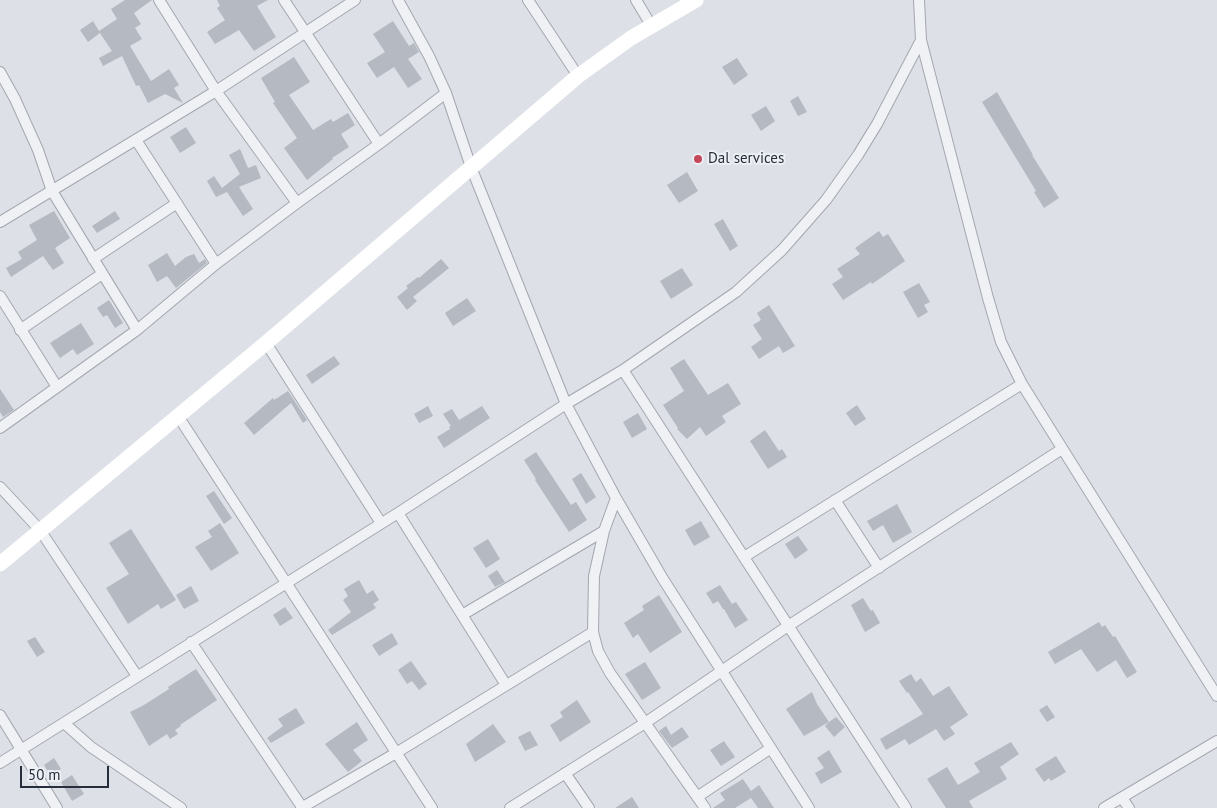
<!DOCTYPE html>
<style>
body{margin:0}
#map{position:relative;width:1217px;height:808px;overflow:hidden;background:#dde0e6;font-family:"PT Sans",sans-serif}
canvas{display:block}
.scale{position:absolute;left:20px;top:766px;width:89px;height:22px;box-sizing:border-box;border:2px solid #272e3b;border-top:0;padding-left:6px;font-size:15px;line-height:18px;white-space:nowrap;color:#272e3b;-webkit-text-stroke:4px #eceff4;paint-order:stroke}
</style>
<div id="map">
<canvas width="1217" height="808"></canvas>
<div class="scale">50 m</div>
</div>
<script>
const ctx = document.querySelector('canvas').getContext('2d');
ctx.lineJoin = 'round';
function fill(path, color) { ctx.fillStyle = color; ctx.fill(path, 'evenodd'); }
const poly = rows => new Path2D(rows.map(r => 'M' + r).join(''));
function strokePath(path, color, width, dash) { ctx.strokeStyle = color; ctx.lineWidth = width; ctx.lineCap = dash ? 'butt' : 'round'; ctx.setLineDash(dash || []); ctx.stroke(path); }
function label(font, color, halo, rows, align = 'center') {
  ctx.font = font + ' "PT Sans",sans-serif'; ctx.lineWidth = 4; ctx.setLineDash([]); ctx.textBaseline = 'middle'; ctx.strokeStyle = halo; ctx.fillStyle = color; for (const [text, x, y, turn = 0] of rows) {
    ctx.save(); ctx.translate(x, y); ctx.rotate((+turn || 0) * Math.PI / 180); ctx.textAlign = isNaN(turn) ? turn : align; if (halo) ctx.strokeText(text, 0, 0); ctx.fillText(text, 0, 0); ctx.restore();
  }
}
fill(poly([
 [125,0,152,0,134,13,141,24,135,28,142,39,130,46,151,81,169,69,179,85,174,88,183,103,165,94,148,103,139,85,136,86,122,56,103,66,99,58,112,51,100,33,88,42,80,30,93,21,99,31,117,19,111,9],
 [217,0,268,0,257,6,276,37,254,51,239,30,215,44,207,32,225,20,217,8,220,6],
 [393,21,409,46,414,43,419,52,408,59,422,79,408,88,394,67,377,78,367,63,385,52,373,34],
 [294,57,310,82,289,95,313,130,331,119,333,122,348,113,355,125,341,134,349,147,332,158,333,159,307,180,284,148,297,138,273,103,275,102,261,78],
 [737,58,748,75,734,85,722,67],
 [997,92,1033,155,1032,155,1059,198,1044,208,1034,192,1036,191,982,102],
 [798,96,807,112,798,116,790,101],
 [766,106,775,121,761,131,751,115],
 [186,127,196,143,180,153,170,137],
 [240,149,248,168,256,165,261,178,239,187,253,209,243,216,227,192,216,197,207,181,214,176,222,188,240,174,229,155],
 [687,172,698,191,679,203,667,185],
 [54,211,70,238,55,248,64,263,53,270,43,256,11,277,6,268,22,259,18,252,37,240,29,225],
 [115,211,120,219,97,233,92,226],
 [723,219,738,246,730,251,714,224],
 [879,231,883,237,888,234,905,261,872,284,871,282,843,300,832,284,843,277,837,269,860,254,855,248],
 [167,253,175,266,186,257,194,254,199,263,205,259,207,263,176,288,167,276,157,282,148,265],
 [441,259,449,268,413,297,417,301,407,310,397,297,408,288,406,286,418,277,419,278],
 [682,268,693,285,671,299,660,281],
 [919,283,930,302,924,305,928,312,918,318,903,292],
 [467,298,476,311,453,326,445,313],
 [109,300,123,323,115,328,107,315,103,317,97,308],
 [769,305,795,346,783,353,779,346,759,359,751,347,762,339,753,325,761,320,757,313],
 [81,323,94,344,77,355,73,349,60,358,50,343],
 [334,356,340,364,312,384,306,375],
 [684,359,708,395,728,383,741,404,722,416,726,422,706,436,700,427,687,439,677,429,678,428,663,405,684,391,670,368],
 [0,389,14,410,3,417,0,412],
 [288,391,307,420,303,423,291,403,254,435,244,423,273,398,274,400],
 [857,405,866,419,855,426,846,413],
 [428,406,433,416,419,423,414,414],
 [482,406,490,418,444,448,437,437,450,429,449,427,451,426,443,414,452,409,459,420],
 [638,413,647,429,632,438,623,422],
 [765,430,779,451,782,449,787,457,768,469,750,441],
 [536,452,571,505,576,502,587,520,569,532,535,480,536,479,524,460],
 [581,473,596,497,586,504,572,479],
 [214,491,232,518,224,524,206,496],
 [897,504,912,532,893,543,883,525,873,531,867,521],
 [701,521,710,537,694,546,685,530],
 [220,523,239,553,211,571,195,547,212,537,208,531],
 [131,529,176,600,161,609,158,604,128,624,106,588,129,574,109,543],
 [798,536,808,550,795,559,785,544],
 [488,539,500,559,486,568,473,548],
 [497,570,505,582,495,587,488,576],
 [359,580,367,594,373,590,379,600,373,604,376,608,332,635,328,630,351,612,343,600,348,596,344,589],
 [720,585,732,604,736,602,748,620,735,628,724,609,723,609,718,601,713,604,706,593],
 [191,586,199,601,184,609,176,595],
 [659,595,682,632,650,653,638,634,633,638,624,623,644,610,642,606],
 [863,598,871,611,873,610,880,623,865,632,851,605],
 [285,607,293,618,280,626,273,615],
 [1099,622,1102,627,1105,625,1113,637,1115,636,1137,672,1127,678,1116,660,1097,672,1081,649,1055,664,1048,652],
 [392,633,398,644,379,656,372,645],
 [35,637,45,652,37,657,27,641],
 [411,661,427,684,419,690,412,681,407,684,398,670],
 [645,662,661,688,642,700,625,674],
 [196,669,217,700,180,725,181,726,175,730,178,734,170,739,167,734,149,746,130,712,144,705,169,689,168,687],
 [911,674,916,682,921,678,933,696,949,686,968,715,950,727,955,734,944,741,936,729,909,745,905,739,886,750,880,739,923,714,908,692,907,693,899,681],
 [812,692,817,704,829,722,836,717,845,727,834,737,825,726,829,722,804,736,786,709],
 [577,700,591,722,560,742,550,725,563,717,560,712],
 [1047,705,1055,717,1047,722,1039,710],
 [296,708,305,723,271,743,267,738,283,726,278,719],
 [357,722,368,740,353,750,362,761,348,772,325,744],
 [493,724,506,742,475,762,466,744],
 [666,726,671,735,682,727,689,737,672,748,659,731],
 [530,731,538,745,525,751,518,737],
 [724,741,735,757,721,766,710,750],
 [1011,742,1019,754,1000,767,1007,779,969,801,973,808,946,808,927,779,947,767,958,785,980,772,974,763],
 [829,750,842,772,821,784,815,773,824,768,817,758],
 [1056,756,1066,772,1051,781,1049,778,1044,782,1035,769],
 [54,758,61,769,50,775,44,765],
 [72,775,84,794,72,801,61,782],
 [743,779,751,791,759,785,774,808,758,808,751,798,735,808,713,808,725,800,720,793],
 [632,797,639,808,615,808]
]), '#b4b9c2');
const street = poly([
 [159,0,216,91,297,203],
 [398,0,429,56,446,93,471,167,566,404,616,498,663,579,809,808],
 [528,0,578,76],
 [636,0,651,25],
 [919,0,921,40,988,298,1001,342,1022,384,1217,696],
 [0,72,15,99,38,150,52,191,137,330],
 [136,140,216,264],
 [379,144,446,93],
 [0,222,216,91,355,0],
 [93,259,177,203],
 [0,296,57,387],
 [20,330,102,274],
 [266,343,381,523],
 [623,370,906,808],
 [178,416,432,808],
 [0,428,137,330,216,264,297,203,379,144,284,0],
 [0,487,40,530,137,676],
 [616,498,604,531,594,576,593,632,598,651,610,673,705,808],
 [835,500,879,568],
 [398,513,506,685],
 [744,557,1022,384],
 [462,615,604,531],
 [191,642,302,807],
 [0,715,57,808],
 [64,723,91,747,181,808],
 [0,763,398,513,566,404,623,370,736,292,782,250,826,200,858,155,877,124,921,40],
 [565,773,589,808],
 [697,797,771,748],
 [1122,798,1129,808],
 [301,808,396,753,593,632],
 [510,808,645,723,788,626,1062,449],
 [1104,808,1217,741]
]);
strokePath(street, '#a3a7af', 12);
strokePath(street, '#eff1f4', 10);
strokePath(poly([
 [0,564,266,343,578,76,631,38,696,0]
]), '#fff', 15);
for (const [x, y, r, color] of [
 [698,159,5,"#c4485a"]
]) { const dot = new Path2D(); dot.arc(x, y, r, 0, 2 * Math.PI); ctx.fillStyle = color; ctx.fill(dot); strokePath(dot, '#eceff4', 2); }
label('15px', '#272e3b', '#eceff4', [
 ["Dal services",708,159]
], 'left');
</script>
